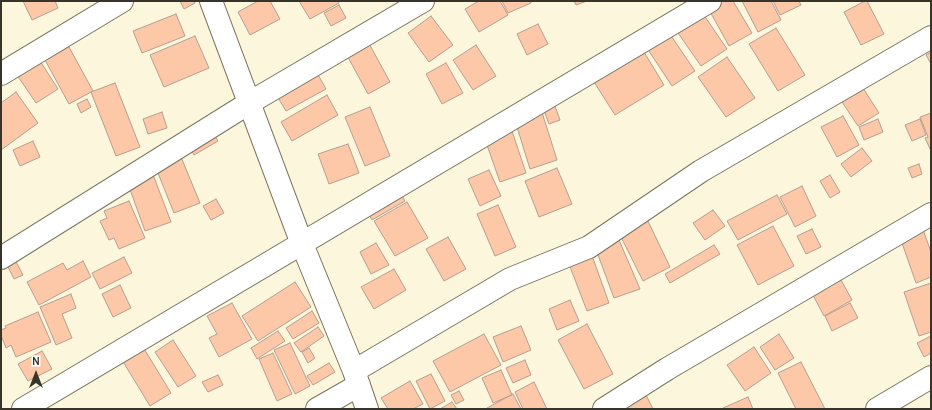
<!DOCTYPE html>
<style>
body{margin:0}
#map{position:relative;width:932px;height:410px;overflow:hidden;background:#fbf6dc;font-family:Karla,sans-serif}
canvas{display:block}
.frame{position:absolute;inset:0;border:2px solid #37352b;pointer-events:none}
.north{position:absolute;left:16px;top:354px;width:40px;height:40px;-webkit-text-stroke:3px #fff;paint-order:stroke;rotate:0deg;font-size:11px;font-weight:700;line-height:16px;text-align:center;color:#37352b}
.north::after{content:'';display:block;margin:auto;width:14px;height:18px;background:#37352b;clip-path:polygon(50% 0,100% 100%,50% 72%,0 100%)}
</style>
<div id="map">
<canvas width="932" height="410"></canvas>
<div class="frame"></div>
<div class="north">N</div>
</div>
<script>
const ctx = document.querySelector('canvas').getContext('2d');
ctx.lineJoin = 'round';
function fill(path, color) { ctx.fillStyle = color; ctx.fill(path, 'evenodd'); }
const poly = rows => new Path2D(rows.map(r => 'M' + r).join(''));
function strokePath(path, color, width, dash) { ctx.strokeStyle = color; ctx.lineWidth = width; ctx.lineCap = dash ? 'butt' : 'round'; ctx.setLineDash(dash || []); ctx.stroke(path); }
const building = poly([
 [23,1,55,1,58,8,32,20,23,1],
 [180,1,194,1,195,3,184,9,180,1],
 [258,1,270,1,280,19,250,35,238,12,258,1],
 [299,1,338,1,339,3,310,19,299,1],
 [479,1,500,1,508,15,479,32,465,9,479,1],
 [502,1,531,1,531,3,508,13,502,1],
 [574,1,587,1,576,5,574,1],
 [716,1,733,1,752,33,729,46,707,6,716,1],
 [742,1,771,1,781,20,758,32,742,1],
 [773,1,799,1,801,5,780,15,773,1],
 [865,1,867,1,884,34,861,45,844,12,865,1],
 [695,2,727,49,701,66,669,20,695,2],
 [339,5,346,18,331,26,324,13,339,5],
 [176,14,185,36,142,53,133,31,176,14],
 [431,16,453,45,429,62,408,33,431,16],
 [661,21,695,71,672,86,639,36,661,21],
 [538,24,548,44,527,55,517,34,538,24],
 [776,28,805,75,778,91,749,44,776,28],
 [195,36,209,68,164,87,150,55,195,36],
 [366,38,390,82,368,94,344,50,366,38],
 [476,45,496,76,473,90,453,60,476,45],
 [69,47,93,91,69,104,45,60,69,47],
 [644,52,664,85,615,115,594,82,644,52],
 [931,52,931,64,926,55,931,52],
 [727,57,755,98,726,117,698,77,727,57],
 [40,61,58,89,36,103,17,75,40,61],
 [311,62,326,89,286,111,277,96,311,62],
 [446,63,463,93,442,104,426,74,446,63],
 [115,83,140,147,116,156,91,92,115,83],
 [861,85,879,113,858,126,840,99,861,85],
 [16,92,38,123,1,150,1,103,16,92],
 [327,95,338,115,292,141,281,122,327,95],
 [87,99,91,107,81,113,77,104,87,99],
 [553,101,560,120,549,124,542,105,553,101],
 [540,106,557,160,530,169,513,114,540,106],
 [370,107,390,156,365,166,345,117,370,107],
 [162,112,167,128,148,134,143,119,162,112],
 [931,113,931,151,925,138,928,137,920,117,931,113],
 [843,116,859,145,837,157,821,127,843,116],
 [508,119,526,173,500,182,481,128,508,119],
 [878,119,883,132,864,140,859,127,878,119],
 [920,119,926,135,912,141,905,125,920,119],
 [209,125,218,141,194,155,185,138,209,125],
 [33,141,40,157,20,166,13,150,33,141],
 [348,144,359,173,329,184,318,154,348,144],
 [862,148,872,161,851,177,841,164,862,148],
 [181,157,200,203,174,213,156,168,181,157],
 [919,164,922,174,912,178,908,168,919,164],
 [557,168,572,204,539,217,525,181,557,168],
 [489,170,501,196,480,206,468,179,489,170],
 [152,172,171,222,145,231,127,181,152,172],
 [830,175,840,192,830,198,820,181,830,175],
 [802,186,816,216,795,227,780,197,802,186],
 [397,187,405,201,372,220,364,206,397,187],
 [777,195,787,214,738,240,727,221,777,195],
 [216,199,224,213,211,220,203,206,216,199],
 [129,201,145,238,119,249,114,238,109,240,100,221,107,218,104,211,129,201],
 [407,202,428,238,395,256,374,221,407,202],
 [498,205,516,247,495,256,477,214,498,205],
 [713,210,725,226,705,240,693,223,713,210],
 [918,215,931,252,931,277,916,283,895,223,918,215],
 [647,219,670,267,643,281,619,233,647,219],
 [613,226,640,289,614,298,594,244,613,226],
 [773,226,794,266,758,285,737,245,773,226],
 [812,229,821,247,806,254,797,236,812,229],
 [448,237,466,269,444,281,426,249,448,237],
 [376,243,389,265,371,274,360,252,376,243],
 [714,245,720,254,670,283,665,274,714,245],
 [590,250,609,303,587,311,567,259,590,250],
 [13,256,23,275,14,279,5,261,13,256],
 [124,257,132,273,100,289,92,273,124,257],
 [83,261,91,277,39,305,27,282,63,263,67,270,83,261],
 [834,267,852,300,824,316,806,282,834,267],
 [394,269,406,290,374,309,361,287,394,269],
 [295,282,311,307,258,341,242,316,295,282],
 [931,283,931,332,919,336,904,292,931,283],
 [120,285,131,308,113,317,102,294,120,285],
 [71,294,76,308,62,314,72,338,56,345,40,307,71,294],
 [570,300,579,321,557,330,549,309,570,300],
 [232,303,252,339,219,357,209,338,217,334,207,316,232,303],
 [850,303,858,318,832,331,825,316,850,303],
 [312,311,319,323,293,339,286,328,312,311],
 [38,312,51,342,16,357,11,345,6,348,1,335,1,330,6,328,5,326,38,312],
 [587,324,613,374,584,389,558,340,587,324],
 [521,326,531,350,503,362,493,337,521,326],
 [318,327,324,336,301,352,294,343,318,327],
 [278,331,285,341,257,359,251,348,278,331],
 [484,334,501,365,450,392,433,361,484,334],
 [779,334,794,358,775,370,760,347,779,334],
 [931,336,931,353,924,357,917,343,931,336],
 [173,340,196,376,178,387,155,352,173,340],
 [290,343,310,386,295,394,274,350,290,343],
 [143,347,171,393,150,406,122,360,143,347],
 [754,347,771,373,745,391,727,365,754,347],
 [309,348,315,358,308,363,302,352,309,348],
 [42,351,52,369,28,381,18,364,42,351],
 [273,353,292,394,277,401,259,359,273,353],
 [525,360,531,375,513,383,506,368,525,360],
 [801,362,825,409,796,409,778,373,801,362],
 [329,363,335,372,313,385,307,376,329,363],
 [501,370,512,395,493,403,482,378,501,370],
 [431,374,445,401,430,409,416,381,431,374],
 [218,375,223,385,208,392,202,382,218,375],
 [410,381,423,404,413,409,388,409,381,398,410,381],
 [534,382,547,409,523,409,515,392,534,382],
 [641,385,653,409,625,409,618,395,641,385],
 [459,391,464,400,456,404,451,395,459,391],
 [513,394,521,409,487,409,487,408,513,394],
 [748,397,753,409,723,409,723,408,748,397],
 [452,402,457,409,440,409,452,402]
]);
fill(building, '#fcc8a8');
strokePath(building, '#b69e90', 1);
const minor = poly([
 [211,1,302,244,354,371,367,409],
 [1,74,122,1],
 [1,258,249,103,423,1],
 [354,371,510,279,589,247,701,171,931,37],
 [23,409,710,1],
 [317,409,359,385],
 [604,409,667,369,931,214],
 [877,409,931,377]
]);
strokePath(minor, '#7a755e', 24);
strokePath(minor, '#fff', 22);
</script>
